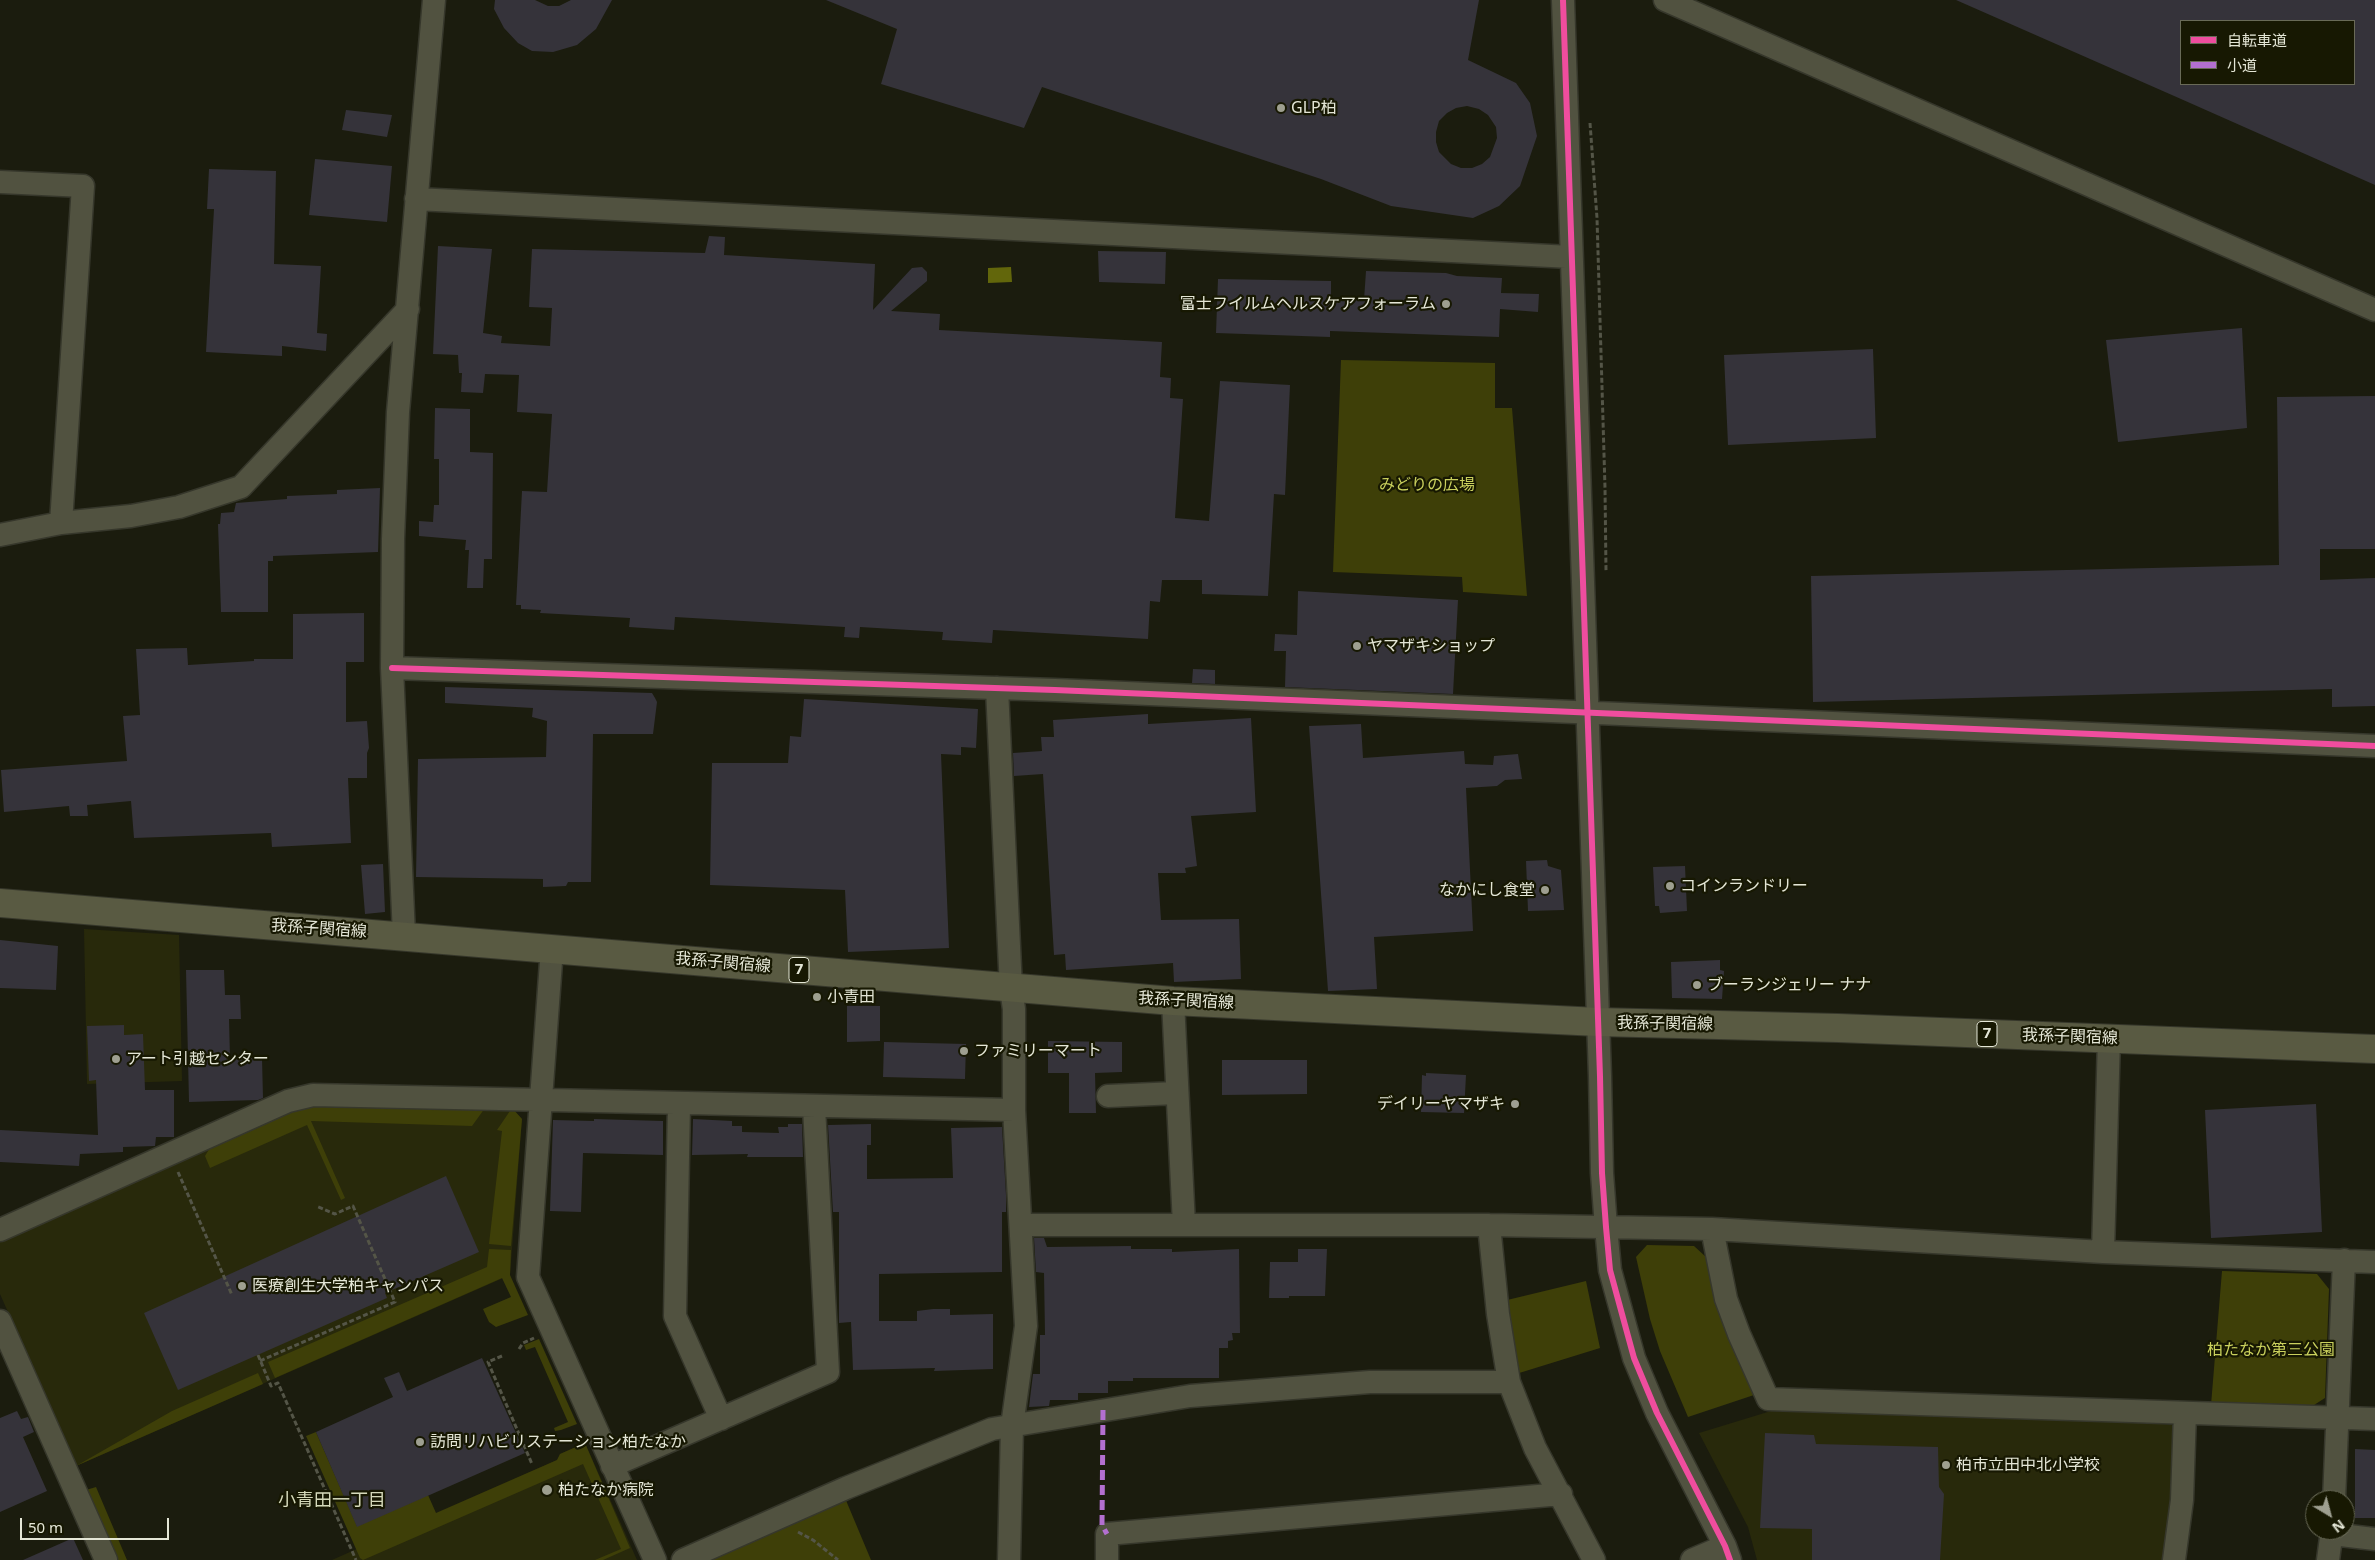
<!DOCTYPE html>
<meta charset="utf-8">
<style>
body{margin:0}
#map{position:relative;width:2375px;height:1560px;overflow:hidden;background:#1b1c0e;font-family:"Noto Sans","Noto Sans JP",sans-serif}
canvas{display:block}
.legend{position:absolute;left:2180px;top:20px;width:175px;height:65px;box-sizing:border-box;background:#171802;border:1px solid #696a57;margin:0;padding:6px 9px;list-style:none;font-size:15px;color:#e4e6d6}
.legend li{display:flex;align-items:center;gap:10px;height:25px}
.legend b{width:25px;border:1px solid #696a57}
.north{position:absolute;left:2305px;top:1490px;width:50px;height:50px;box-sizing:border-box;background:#171802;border:1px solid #696a57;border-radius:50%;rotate:143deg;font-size:14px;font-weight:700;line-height:20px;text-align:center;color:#e4e6d6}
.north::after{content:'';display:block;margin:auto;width:18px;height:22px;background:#9e9f90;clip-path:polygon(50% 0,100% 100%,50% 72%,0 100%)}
.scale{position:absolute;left:20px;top:1518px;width:149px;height:22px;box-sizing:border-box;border:2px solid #e4e6d6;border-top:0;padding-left:6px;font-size:15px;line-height:18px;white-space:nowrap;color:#e4e6d6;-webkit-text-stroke:4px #171802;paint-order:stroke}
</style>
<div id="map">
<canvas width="2375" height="1560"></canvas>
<ul class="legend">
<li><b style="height:6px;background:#ef4d9e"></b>自転車道</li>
<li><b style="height:6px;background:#b36fd0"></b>小道</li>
</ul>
<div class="north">N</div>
<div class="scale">50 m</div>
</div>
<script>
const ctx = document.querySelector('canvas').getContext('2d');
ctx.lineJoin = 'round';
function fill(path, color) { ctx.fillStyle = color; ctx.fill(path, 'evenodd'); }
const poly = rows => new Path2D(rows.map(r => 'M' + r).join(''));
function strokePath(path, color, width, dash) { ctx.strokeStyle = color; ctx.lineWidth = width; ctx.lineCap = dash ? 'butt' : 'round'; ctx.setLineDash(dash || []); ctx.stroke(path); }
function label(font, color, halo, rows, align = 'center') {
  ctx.font = font + ' "Noto Sans","Noto Sans JP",sans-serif'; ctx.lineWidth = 4.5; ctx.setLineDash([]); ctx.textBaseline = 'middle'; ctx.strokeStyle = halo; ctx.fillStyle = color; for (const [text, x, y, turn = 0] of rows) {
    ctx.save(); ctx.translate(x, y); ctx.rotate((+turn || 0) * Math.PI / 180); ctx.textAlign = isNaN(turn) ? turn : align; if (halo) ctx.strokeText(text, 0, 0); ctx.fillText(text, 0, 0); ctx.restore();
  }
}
fill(poly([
 [84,929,179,935,182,1081,87,1084],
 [297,1108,512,1108,522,1119,510,1275,76,1466,0,1294,0,1240],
 [1771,1411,2090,1417,2181,1426,2167,1560,1757,1560,1748,1527,1699,1433],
 [585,1443,637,1560,332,1560,557,1460,560,1454]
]), '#28290b');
fill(poly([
 [1341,360,1495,363,1495,408,1512,408,1527,596,1463,592,1462,577,1333,572],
 [312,1105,485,1108,472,1126,311,1121,345,1198,341,1200,307,1125,210,1168,205,1156,211,1146,297,1108],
 [512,1108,522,1119,511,1246,489,1244,502,1131,497,1130],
 [1647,1245,1694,1246,1706,1257,1718,1301,1754,1395,1688,1417,1660,1351,1650,1319,1636,1257],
 [489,1249,511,1250,510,1275,528,1315,496,1327,489,1322,483,1309,511,1297,502,1278,275,1378,268,1362,487,1267],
 [2222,1271,2317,1274,2329,1289,2325,1398,2314,1405,2211,1405],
 [1586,1281,1600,1348,1516,1374,1503,1301],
 [539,1339,577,1424,561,1430,555,1431,554,1428,568,1422,535,1347,526,1350,524,1345],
 [258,1373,263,1384,76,1466,172,1411],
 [316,1432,357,1526,428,1495,436,1513,557,1460,560,1454,585,1443,630,1548,603,1560,595,1560,621,1549,583,1464,363,1560,360,1558,306,1436],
 [96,1487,127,1560,117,1560,86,1490],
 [845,1498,871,1560,703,1560]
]), '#3e3f08');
fill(poly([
 [1011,267,1012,282,988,283,988,268]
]), '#62660b');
fill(poly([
 [495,0,535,0,548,6,559,6,571,0,612,0,596,29,577,45,553,52,532,51,518,43,504,28,494,9],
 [826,0,1479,0,1468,60,1516,83,1530,103,1537,136,1520,186,1499,206,1473,218,1391,206,1321,179,1042,87,1024,128,881,84,897,29],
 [1467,106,1479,109,1488,115,1496,127,1497,138,1490,157,1482,164,1472,168,1461,168,1451,164,1439,152,1436,142,1436,132,1439,121,1447,113,1456,108],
 [1956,0,2375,0,2375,185,2181,99],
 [2181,21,2354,21,2354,84,2181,84],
 [346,110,392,115,387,137,342,130],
 [315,159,392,166,387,222,309,215],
 [209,169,276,171,274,264,321,266,317,333,327,334,326,351,282,346,282,356,206,352,214,209,207,209],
 [709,236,725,237,724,255,875,264,873,310,912,268,922,267,927,272,927,281,891,311,940,314,939,330,1162,342,1160,377,1171,378,1170,398,1183,399,1175,518,1209,521,1220,381,1290,385,1285,495,1274,494,1268,596,1202,594,1202,580,1162,580,1160,602,1150,601,1148,639,993,630,992,643,942,640,943,632,860,627,859,638,844,637,845,627,675,617,674,630,629,627,630,618,540,613,541,610,521,609,521,605,516,605,522,491,547,492,552,414,517,412,519,375,485,374,483,393,461,392,462,373,459,373,458,355,433,354,438,246,492,249,483,333,502,336,501,343,550,346,552,308,529,307,532,249,705,253],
 [1098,251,1166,252,1165,284,1099,282],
 [1366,271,1446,273,1457,276,1502,278,1501,293,1539,294,1538,312,1500,309,1499,337,1330,331,1330,337,1216,333,1218,279,1331,281,1331,300,1364,300],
 [2242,328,2247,428,2118,442,2106,340],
 [1873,349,1876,438,1728,445,1724,355],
 [2375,396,2375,549,2320,549,2320,580,2375,578,2375,706,2332,707,2332,689,1813,702,1811,576,2279,565,2277,397],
 [435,408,470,409,470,452,493,453,492,559,484,559,483,588,467,588,469,550,465,550,466,540,419,536,419,521,433,522,434,505,439,505,439,459,434,459],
 [380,488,378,552,273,556,273,561,268,561,268,612,221,612,218,524,220,524,221,513,234,512,236,503,287,499,287,496,337,494,337,490],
 [1298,591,1458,600,1453,694,1285,687,1286,651,1274,651,1275,634,1297,635],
 [364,613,364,662,346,662,346,722,367,721,369,748,367,753,367,778,348,778,351,843,272,847,271,833,134,838,131,801,87,805,88,816,70,816,69,806,4,812,1,770,127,761,123,716,140,715,136,649,187,648,188,665,254,661,254,659,293,659,293,614],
 [1193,669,1215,670,1215,684,1192,683],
 [445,687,652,693,655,698,657,702,653,734,593,734,591,882,568,882,566,886,543,887,543,879,416,877,418,759,546,757,547,721,532,717,533,708,445,703],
 [804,699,978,709,976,748,961,747,961,755,941,754,949,948,848,952,845,890,710,885,712,763,788,763,790,736,801,737],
 [1148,714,1148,724,1251,718,1256,812,1191,816,1197,866,1185,868,1186,873,1158,873,1161,920,1239,919,1241,979,1174,982,1173,963,1066,970,1065,954,1054,955,1043,774,1014,776,1013,753,1042,751,1041,737,1054,737,1053,720],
 [1361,724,1363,758,1464,751,1465,764,1493,765,1494,756,1518,754,1522,779,1505,780,1497,786,1466,788,1473,931,1374,937,1377,989,1328,991,1309,726],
 [1547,860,1548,866,1561,870,1564,910,1528,911,1526,861],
 [383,864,385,912,365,914,361,865],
 [1685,866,1687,911,1660,913,1659,906,1655,906,1653,867],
 [0,940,58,946,56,990,0,988],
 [1720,960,1720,970,1724,971,1722,999,1672,998,1671,962],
 [186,970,224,970,225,995,240,995,241,1019,229,1019,230,1058,262,1058,263,1098,258,1100,189,1102],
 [847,1006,880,1006,880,1041,847,1042],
 [124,1025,124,1035,143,1034,145,1090,174,1090,174,1137,156,1137,155,1146,123,1147,123,1152,80,1154,79,1166,0,1162,0,1130,98,1135,96,1080,89,1081,87,1026],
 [1048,1041,1122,1042,1122,1072,1095,1073,1096,1113,1069,1113,1069,1073,1048,1073],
 [884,1042,966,1044,965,1079,883,1077],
 [1222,1060,1307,1060,1307,1094,1222,1095],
 [1426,1073,1466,1075,1464,1113,1421,1112,1422,1075,1426,1076],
 [2316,1104,2322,1232,2211,1238,2205,1110],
 [594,1119,663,1121,663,1155,583,1153,581,1212,550,1211,553,1120,594,1121],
 [693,1119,732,1121,732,1126,742,1126,742,1132,779,1133,778,1127,788,1127,788,1124,802,1124,803,1157,747,1157,748,1154,692,1155],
 [871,1124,871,1145,867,1145,867,1179,953,1178,951,1128,1002,1127,1006,1195,1006,1212,1002,1212,1002,1272,879,1274,879,1321,917,1321,917,1311,933,1309,950,1309,950,1315,993,1314,993,1369,934,1371,935,1368,853,1370,851,1322,839,1323,839,1212,833,1212,828,1125],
 [446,1176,479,1252,385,1293,387,1298,178,1390,144,1313],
 [1034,1238,1044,1238,1047,1247,1131,1246,1131,1249,1172,1249,1172,1252,1239,1249,1240,1333,1232,1333,1233,1340,1228,1341,1228,1348,1219,1348,1219,1378,1133,1378,1133,1381,1108,1381,1108,1393,1078,1393,1078,1400,1050,1400,1049,1406,1029,1407,1033,1374,1040,1374,1040,1335,1045,1335,1044,1273,1036,1272],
 [1298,1249,1327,1249,1325,1296,1289,1296,1289,1298,1269,1298,1270,1262,1298,1262],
 [482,1358,525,1453,357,1527,316,1432,393,1397,384,1378,399,1372,407,1391],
 [17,1411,21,1419,28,1417,34,1432,23,1437,47,1491,0,1512,0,1418],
 [1765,1433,1814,1435,1816,1444,1938,1447,1939,1487,1944,1494,1940,1560,1812,1560,1812,1529,1760,1528],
 [2355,1449,2375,1450,2375,1518,2355,1518],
 [73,1538,83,1560,23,1560]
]), '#35333a');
const minor = poly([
 [1563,0,1600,1076,1602,1173,1606,1227,1610,1270,1634,1358,1657,1413,1725,1546,1730,1560],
 [1665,0,2375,310],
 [0,182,83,186,61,523],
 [416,199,1571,257],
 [0,535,61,523,131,516,179,507,241,487,408,309],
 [392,668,1055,690,2375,746],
 [997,688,1011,989,1014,1009,1014,1110,1026,1326,1012,1426,1009,1560],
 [404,935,392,668,393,539,398,412,434,0],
 [552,948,528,1277,655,1560],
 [1173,1001,1184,1225],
 [1108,1096,1177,1093],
 [679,1104,675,1316,721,1419],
 [1022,1225,1489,1225,1712,1229,2103,1252,2375,1262],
 [1489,1225,1498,1314,1509,1382,1535,1448,1594,1560],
 [1712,1229,1726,1299,1739,1334,1768,1399,2375,1419],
 [0,1230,288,1101,313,1095,1014,1110],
 [2103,1252,2109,1038],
 [0,1321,106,1560],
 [612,1466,828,1372,814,1107],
 [2334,1500,2344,1260],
 [2332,1534,2375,1539],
 [683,1560,846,1488,992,1429,1190,1396,1370,1382,1509,1382],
 [1107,1560,1107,1534,1561,1494],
 [1692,1560,1725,1546],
 [2174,1560,2182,1500,2185,1413],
 [2328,1560,2332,1530]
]);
const major = poly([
 [0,903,1173,1001,1598,1022,1838,1028,2375,1049]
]);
strokePath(minor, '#36372b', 25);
strokePath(major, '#36372b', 30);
strokePath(poly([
 [1590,123,1597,218,1605,488,1606,571],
 [178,1172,232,1295],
 [519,1349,523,1343,534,1338],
 [258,1355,271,1386,278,1383,356,1560],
 [502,1356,488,1362,532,1464],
 [260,1361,395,1302,353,1206,335,1214,316,1206],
 [798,1532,813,1540,838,1560]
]), '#545547', 3, [5, 2.5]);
strokePath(minor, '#515240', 22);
strokePath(major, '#595a42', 28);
strokePath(poly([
 [1103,1410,1102,1525,1107,1534]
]), '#b36fd0', 5, [10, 5]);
strokePath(poly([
 [1563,0,1600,1076,1602,1173,1606,1227,1610,1270,1634,1358,1657,1413,1725,1546,1730,1560],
 [392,668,1055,690,2375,746]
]), '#ef4d9e', 6);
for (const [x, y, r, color] of [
 [1281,108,5,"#9e9f90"],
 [1446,304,5,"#9e9f90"],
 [1357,646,5,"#9e9f90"],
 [1670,886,5,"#9e9f90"],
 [1545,890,5,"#9e9f90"],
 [1697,985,5,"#9e9f90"],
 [817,997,5,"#9e9f90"],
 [964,1051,5,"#9e9f90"],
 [116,1059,5,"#9e9f90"],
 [1515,1104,5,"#9e9f90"],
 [242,1286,5,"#9e9f90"],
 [420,1442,5,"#9e9f90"],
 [1946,1465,5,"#9e9f90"],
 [547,1490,6,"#9e9f90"]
]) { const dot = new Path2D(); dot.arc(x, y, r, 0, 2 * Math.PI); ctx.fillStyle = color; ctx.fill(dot); strokePath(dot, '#171802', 2); }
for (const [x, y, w] of [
 [799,970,20],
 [1987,1034,20]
]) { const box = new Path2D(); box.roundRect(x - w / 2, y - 12.5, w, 25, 4); ctx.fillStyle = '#171802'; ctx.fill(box); strokePath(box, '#e4e6d6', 1); }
label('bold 15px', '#e4e6d6', null, [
 ["7",799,970],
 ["7",1987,1034]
]);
label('16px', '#e4e6d6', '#171802', [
 ["GLP柏",1291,108],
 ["富士フイルムヘルスケアフォーラム",1436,304,"right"],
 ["ヤマザキショップ",1367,646],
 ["コインランドリー",1680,886],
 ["なかにし食堂",1535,890,"right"],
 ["ブーランジェリー ナナ",1707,985],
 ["小青田",827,997],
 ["ファミリーマート",974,1051],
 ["アート引越センター",126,1059],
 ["デイリーヤマザキ",1505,1104,"right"],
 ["医療創生大学柏キャンパス",252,1286],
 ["訪問リハビリステーション柏たなか",430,1442],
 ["柏市立田中北小学校",1956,1465],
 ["柏たなか病院",558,1490]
], 'left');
label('16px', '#cad15d', '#171802', [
 ["みどりの広場",1427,485],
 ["柏たなか第三公園",2271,1350]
]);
label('16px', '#e4e6d6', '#171802', [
 ["我孫子関宿線",319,929,4],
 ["我孫子関宿線",723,963,5],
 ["我孫子関宿線",1186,1001,3],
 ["我孫子関宿線",1665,1024,1],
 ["我孫子関宿線",2070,1037,2]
]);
label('18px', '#d5d9ba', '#171802', [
 ["小青田一丁目",332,1501]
]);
</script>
